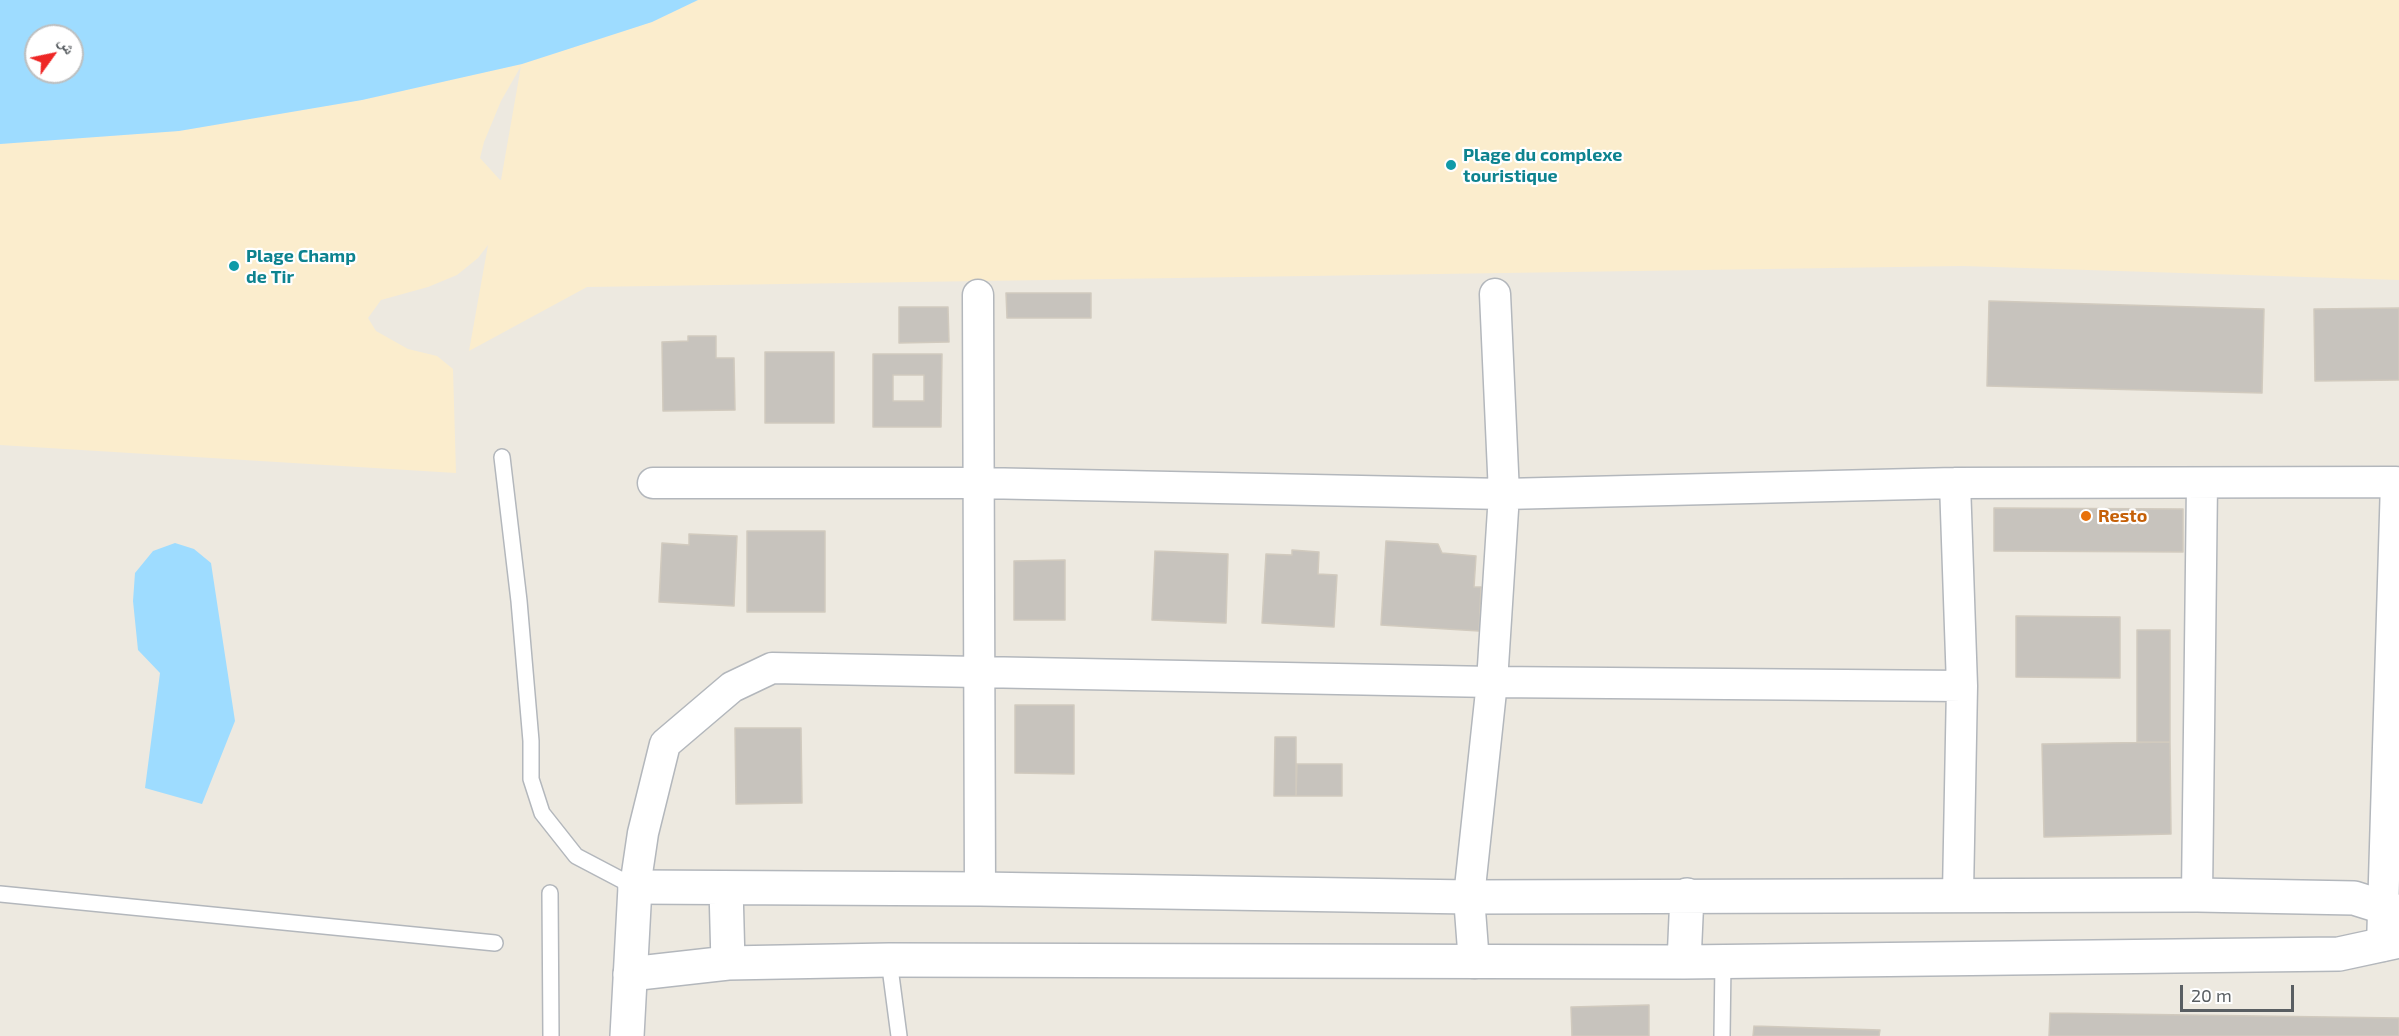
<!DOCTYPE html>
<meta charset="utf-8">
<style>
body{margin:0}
#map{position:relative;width:2399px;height:1036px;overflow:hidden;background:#ede9e0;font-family:"Exo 2","Noto Naskh Arabic",sans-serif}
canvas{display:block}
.north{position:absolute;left:24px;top:24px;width:60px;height:60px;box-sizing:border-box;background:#fff;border:2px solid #bdbfc0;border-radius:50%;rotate:57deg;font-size:16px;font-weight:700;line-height:24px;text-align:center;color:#595e62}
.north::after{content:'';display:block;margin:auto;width:21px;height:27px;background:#ee2625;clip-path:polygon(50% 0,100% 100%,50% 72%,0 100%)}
.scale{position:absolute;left:2180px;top:985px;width:114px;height:27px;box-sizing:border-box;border:3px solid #595e62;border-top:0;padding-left:8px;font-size:18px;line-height:21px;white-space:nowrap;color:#595e62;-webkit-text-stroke:4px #fff;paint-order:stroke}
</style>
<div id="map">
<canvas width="2399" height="1036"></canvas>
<div class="north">ش</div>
<div class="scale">20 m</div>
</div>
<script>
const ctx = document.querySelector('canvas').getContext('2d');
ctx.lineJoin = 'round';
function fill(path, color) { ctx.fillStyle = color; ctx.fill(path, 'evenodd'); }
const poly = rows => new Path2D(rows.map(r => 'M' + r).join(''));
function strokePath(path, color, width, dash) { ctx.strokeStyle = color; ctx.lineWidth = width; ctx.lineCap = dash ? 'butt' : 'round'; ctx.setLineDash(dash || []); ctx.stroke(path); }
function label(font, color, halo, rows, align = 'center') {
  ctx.font = font + ' "Exo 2",sans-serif'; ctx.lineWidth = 4.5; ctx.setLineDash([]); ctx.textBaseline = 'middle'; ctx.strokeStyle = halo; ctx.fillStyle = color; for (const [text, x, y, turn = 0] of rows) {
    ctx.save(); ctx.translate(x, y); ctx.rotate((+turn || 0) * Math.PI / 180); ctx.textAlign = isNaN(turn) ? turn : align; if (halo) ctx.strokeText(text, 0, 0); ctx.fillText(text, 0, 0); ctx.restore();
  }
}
fill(poly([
 [698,0,2399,0,2399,280,1963,266,587,287,469,351,488,245,478,258,457,275,428,287,381,300,368,318,376,331,408,349,437,356,453,369,456,473,0,445,0,144,179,131,362,100,522,64,652,22],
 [521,66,501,180,500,180,480,158,484,142,501,101]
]), '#fbedcd');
fill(poly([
 [0,0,698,0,652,22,522,64,362,100,179,131,0,144],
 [36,36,72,36,72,72,36,72],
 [175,543,194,549,211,563,235,721,202,804,145,788,160,673,138,650,133,601,135,573,153,551]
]), '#9edcff');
const building = poly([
 [1006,293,1091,293,1091,318,1007,318,1006,293],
 [1989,301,2264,309,2262,393,1987,386,1989,301],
 [899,307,948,307,949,342,899,343,899,307],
 [2399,308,2399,380,2315,381,2314,309,2399,308],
 [688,336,716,336,716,358,734,358,735,410,663,411,662,342,688,341,688,336],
 [765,352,834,352,834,423,765,423,765,352],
 [873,354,942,354,941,427,873,427,873,354],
 [893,375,924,375,924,401,893,401,893,375],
 [1994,508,2183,509,2183,552,1994,551,1994,508],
 [747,531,825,531,825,612,747,612,747,531],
 [689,534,737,536,734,606,659,602,662,543,689,545,689,534],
 [1386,541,1438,544,1442,553,1476,556,1474,587,1481,587,1479,631,1381,625,1386,541],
 [1292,550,1319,552,1318,574,1337,575,1334,627,1262,623,1266,554,1292,555,1292,550],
 [1155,551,1228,554,1226,623,1152,620,1155,551],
 [1065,560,1065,620,1014,620,1014,561,1065,560],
 [2016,616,2120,617,2120,678,2016,677,2016,616],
 [2137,630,2170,630,2170,742,2137,742,2137,630],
 [1015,705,1074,705,1074,774,1015,773,1015,705],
 [735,728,801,728,802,803,736,804,735,728],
 [1275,737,1296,737,1296,796,1274,796,1275,737],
 [2170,742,2171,834,2044,837,2042,744,2170,742],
 [1297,764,1342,764,1342,796,1296,796,1297,764],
 [1649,1005,1649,1036,1572,1036,1571,1007,1649,1005],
 [2050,1013,2399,1018,2399,1036,2049,1036,2050,1013],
 [1754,1026,1880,1030,1879,1036,1753,1036,1754,1026]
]);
fill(building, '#c7c3bd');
strokePath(building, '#d1cabe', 1.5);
const service = poly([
 [502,457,519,601,531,741,531,779,542,813,576,856,635,887],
 [550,893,551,1036],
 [0,894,495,943],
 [889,960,899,1036],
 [1722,1036,1723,962]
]);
const minor = poly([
 [978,295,980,889],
 [653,483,980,483,1504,494,1955,483,2396,482,2382,946],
 [1955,483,1962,686,1958,893],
 [635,887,643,833,665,744,732,687,772,668,1492,682,1962,686],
 [2197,895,2202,483],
 [1474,963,1469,897,1492,682,1504,494,1495,294]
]);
const tertiary = poly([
 [635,887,980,889,1469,897,2197,895,2354,898,2399,912],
 [726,888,728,963],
 [1684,962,1687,895],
 [630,974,728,963,889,960,1684,962,2339,954,2399,941]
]);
const secondary = poly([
 [627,1036,635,887]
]);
strokePath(service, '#b3b7bc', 18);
strokePath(minor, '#b3b7bc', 33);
strokePath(tertiary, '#b3b7bc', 36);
strokePath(secondary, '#b4b8be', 36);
strokePath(service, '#fff', 15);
strokePath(minor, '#fff', 30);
strokePath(tertiary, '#fff', 33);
strokePath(secondary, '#fff', 33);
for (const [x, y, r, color] of [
 [1451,165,6,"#0f9aa8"],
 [234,266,6,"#0f9aa8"],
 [2086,516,6,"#e8710a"]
]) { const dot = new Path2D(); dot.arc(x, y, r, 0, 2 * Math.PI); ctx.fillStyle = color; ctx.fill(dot); strokePath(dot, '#fff', 2); }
label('bold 18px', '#0d838f', '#fff', [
 ["Plage du complexe",1463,155],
 ["touristique",1463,176],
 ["Plage Champ",246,256],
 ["de Tir",246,277]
], 'left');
label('bold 18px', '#c56008', '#fff', [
 ["Resto",2098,516]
], 'left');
</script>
